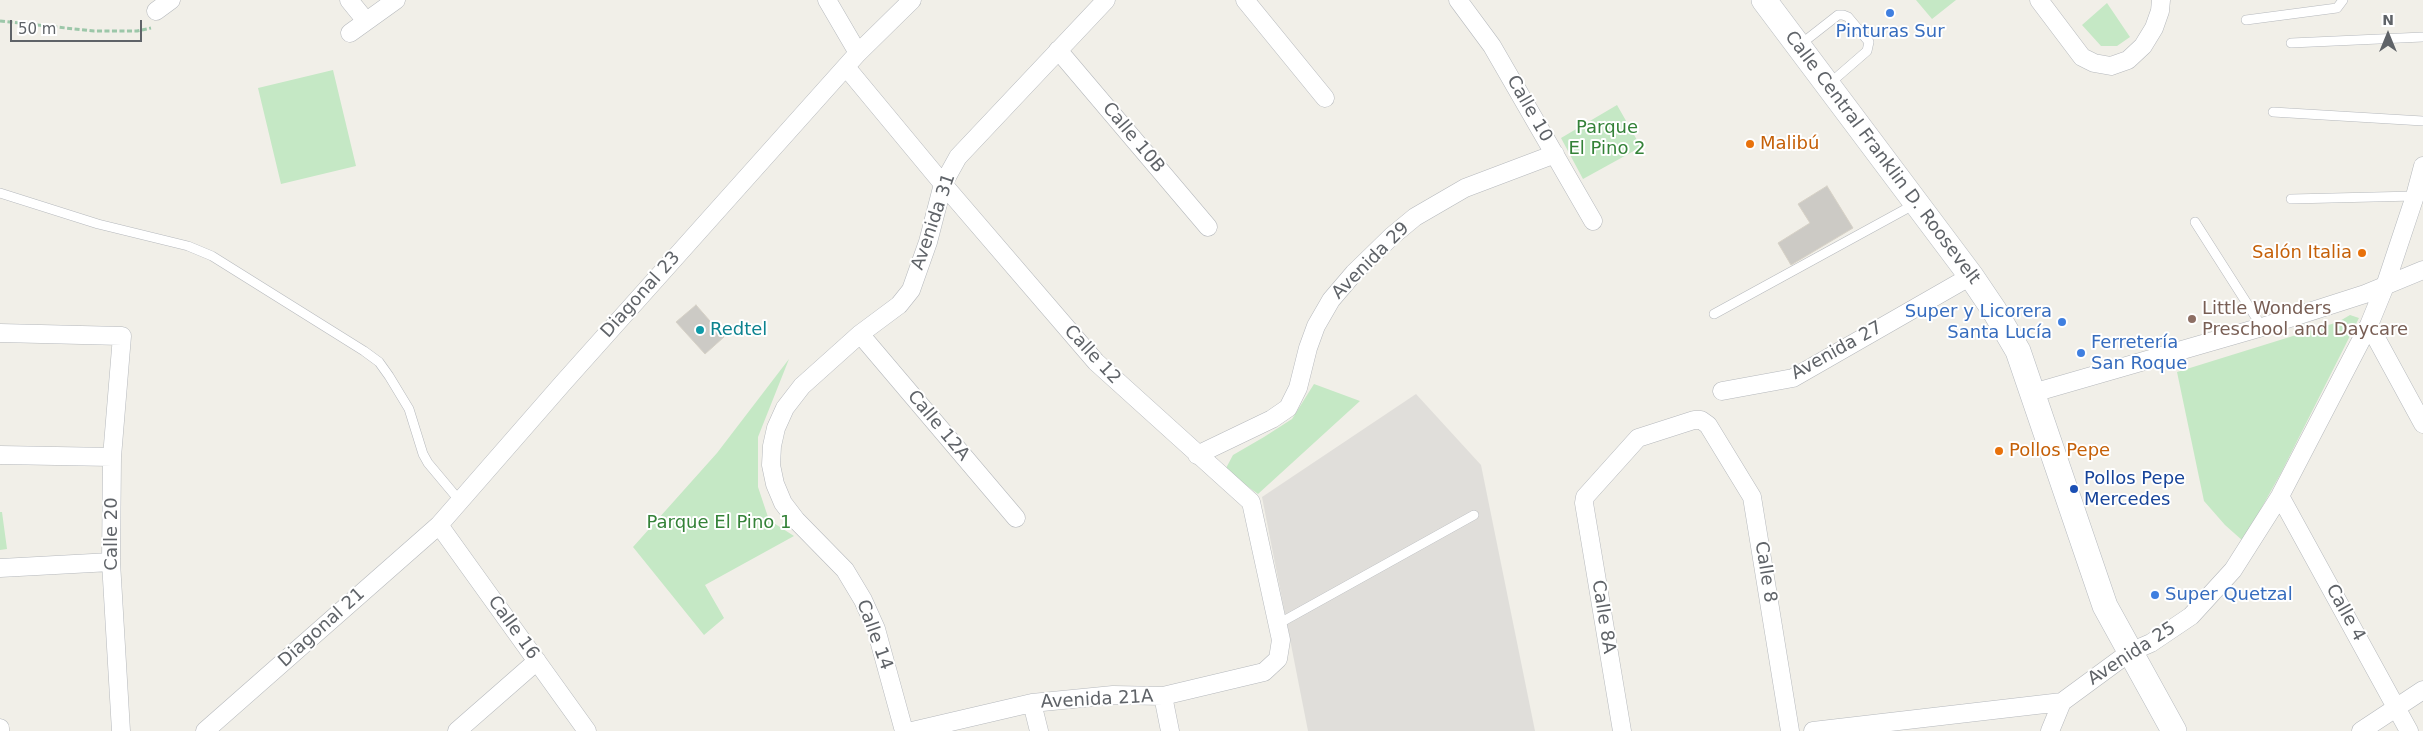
<!DOCTYPE html>
<meta charset="utf-8">
<style>
body{margin:0}
#map{position:relative;width:2423px;height:731px;overflow:hidden;background:#f1efe8;font-family:"DejaVu Sans",sans-serif}
canvas{display:block}
.north{position:absolute;left:2363px;top:10px;width:50px;height:50px;-webkit-text-stroke:4px #fff;paint-order:stroke;rotate:0deg;font-size:14px;font-weight:700;line-height:20px;text-align:center;color:#5f6368}
.north::after{content:'';display:block;margin:auto;width:18px;height:22px;background:#5f6368;clip-path:polygon(50% 0,100% 100%,50% 72%,0 100%)}
.scale{position:absolute;left:10px;top:20px;width:132px;height:22px;box-sizing:border-box;border:2px solid #5f6368;border-top:0;padding-left:6px;font-size:15px;line-height:18px;white-space:nowrap;color:#5f6368;-webkit-text-stroke:4px #fff;paint-order:stroke}
</style>
<div id="map">
<canvas width="2423" height="731"></canvas>
<div class="north">N</div>
<div class="scale">50 m</div>
</div>
<script>
const ctx = document.querySelector('canvas').getContext('2d');
ctx.lineJoin = 'round';
function fill(path, color) { ctx.fillStyle = color; ctx.fill(path, 'evenodd'); }
const poly = rows => new Path2D(rows.map(r => 'M' + r).join(''));
function strokePath(path, color, width, dash) { ctx.strokeStyle = color; ctx.lineWidth = width; ctx.lineCap = dash ? 'butt' : 'round'; ctx.setLineDash(dash || []); ctx.stroke(path); }
function label(font, color, halo, rows, align = 'center') {
  ctx.font = font + ' "DejaVu Sans",sans-serif'; ctx.lineWidth = 4; ctx.setLineDash([]); ctx.textBaseline = 'middle'; ctx.strokeStyle = halo; ctx.fillStyle = color; for (const [text, x, y, turn = 0] of rows) {
    ctx.save(); ctx.translate(x, y); ctx.rotate((+turn || 0) * Math.PI / 180); ctx.textAlign = isNaN(turn) ? turn : align; if (halo) ctx.strokeText(text, 0, 0); ctx.fillText(text, 0, 0); ctx.restore();
  }
}
fill(poly([
 [1416,394,1481,465,1535,731,1308,731,1262,497]
]), '#e0deda');
fill(poly([
 [1916,0,1956,0,1932,19],
 [2107,3,2130,37,2117,46,2101,46,2082,25],
 [333,70,356,166,281,184,258,88],
 [1617,105,1641,147,1583,179,1561,138],
 [2350,315,2359,318,2281,473,2243,541,2225,525,2204,501,2177,372,2338,322],
 [789,359,758,437,758,487,769,520,794,536,705,585,724,618,704,635,633,547,717,453],
 [1314,384,1360,401,1258,494,1225,470,1233,455,1264,437,1292,419],
 [0,512,2,512,7,549,0,550]
]), '#c5e8c5');
const building = poly([
 [1827,186,1853,228,1791,265,1778,243,1810,223,1798,204,1827,186],
 [696,305,724,337,705,354,676,322,696,305]
]);
fill(building, '#cccac5');
strokePath(building, '#d6d1c6', 1);
const lane = poly([
 [2246,20,2337,8,2343,0],
 [2291,43,2423,37],
 [1801,44,1838,15,1843,15,1848,17,1869,42,1867,51,1829,84],
 [2273,112,2423,121],
 [0,193,98,224,188,246,212,256,364,351,379,362,389,376,409,409,423,454,428,463,459,500],
 [2291,199,2415,196],
 [2195,222,2262,327],
 [1714,314,1915,204],
 [1278,624,1474,515]
]);
const street = poly([
 [349,0,366,21],
 [827,0,858,53],
 [1245,0,1325,98],
 [1458,0,1492,46,1593,221],
 [2039,0,2082,57,2094,63,2111,66,2128,60,2143,46,2154,28,2160,11,2161,0],
 [156,11,171,0],
 [350,33,396,0],
 [1058,50,1208,227],
 [846,67,943,184,1096,362,1251,502,1281,640,1278,659,1264,672,1163,696,1113,695,1032,703,912,731],
 [2369,325,2423,424],
 [0,333,122,336,112,457,111,562,121,731],
 [860,334,1016,518],
 [1722,391,1793,378,1971,276],
 [2033,393,2262,327,2365,294,2423,270],
 [0,455,112,457],
 [1197,455,1272,419,1288,408,1298,388,1308,348,1316,326,1331,300,1354,273,1392,236,1415,217,1465,188,1555,154],
 [2280,496,2409,731],
 [439,525,587,731],
 [0,568,111,562],
 [1163,696,1170,731],
 [1032,703,1039,731],
 [0,728,0,731],
 [205,731,439,525,563,383,858,53,912,0],
 [457,731,537,661],
 [904,731,876,629,863,600,845,570,796,520,783,503,775,484,771,465,772,446,776,428,785,408,802,386,860,334,899,305,911,290,928,242,943,184,958,157,1106,0],
 [1622,731,1584,503,1585,497,1638,438,1694,420,1701,420,1708,425,1752,497,1790,731],
 [1813,731,2062,702,2130,652,2151,643,2191,616,2233,570,2280,496,2369,325,2385,286,2415,196,2423,166],
 [2050,731,2062,702],
 [2361,731,2423,690]
]);
const secondary = poly([
 [1764,0,1971,276,1994,310,2018,351,2105,606,2174,731]
]);
strokePath(lane, '#b5b8bc', 10);
strokePath(street, '#b5b8bc', 19);
strokePath(secondary, '#b6babf', 26);
strokePath(poly([
 [0,21,94,31,137,31,151,28]
]), '#9cc7a9', 3, [5, 2.5]);
strokePath(lane, '#fff', 9);
strokePath(street, '#fff', 18);
strokePath(secondary, '#fff', 25);
for (const [x, y, r, color] of [
 [1890,13,5,"#3f7fe0"],
 [1750,144,5,"#e8710a"],
 [2362,253,5,"#e8710a"],
 [2192,319,5,"#8d6e63"],
 [2062,322,5,"#3f7fe0"],
 [700,330,5,"#0f9aa8"],
 [2081,353,5,"#3f7fe0"],
 [1999,451,5,"#e8710a"],
 [2074,489,5,"#1a4fb4"],
 [2155,595,5,"#3f7fe0"]
]) { const dot = new Path2D(); dot.arc(x, y, r, 0, 2 * Math.PI); ctx.fillStyle = color; ctx.fill(dot); strokePath(dot, '#fff', 2); }
label('18px', '#366cbe', '#fff', [
 ["Pinturas Sur",1890,32,"center"],
 ["Super y Licorera",2052,312,"right"],
 ["Santa Lucía",2052,333,"right"],
 ["Ferretería",2091,343],
 ["San Roque",2091,364],
 ["Super Quetzal",2165,595]
], 'left');
label('18px', '#5f6368', '#fff', [
 ["Calle 10",1529,109,60],
 ["Calle 10B",1133,138,50],
 ["Calle Central Franklin D. Roosevelt",1882,158,53],
 ["Avenida 31",934,222,-71],
 ["Avenida 29",1371,261,-45],
 ["Diagonal 23",641,295,-48],
 ["Avenida 27",1837,351,-29],
 ["Calle 12",1092,355,47],
 ["Calle 12A",938,426,50],
 ["Calle 20",112,534,-90],
 ["Calle 8",1765,572,81],
 ["Calle 4",2345,613,61],
 ["Calle 8A",1603,617,81],
 ["Diagonal 21",322,628,-42],
 ["Calle 16",513,628,54],
 ["Calle 14",874,635,70],
 ["Avenida 25",2132,654,-33],
 ["Avenida 21A",1097,700,-3]
]);
label('18px', '#348238', '#fff', [
 ["Parque",1607,128],
 ["El Pino 2",1607,149],
 ["Parque El Pino 1",719,523]
]);
label('18px', '#c56008', '#fff', [
 ["Malibú",1760,144],
 ["Salón Italia",2352,253,"right"],
 ["Pollos Pepe",2009,451]
], 'left');
label('18px', '#785e54', '#fff', [
 ["Little Wonders",2202,309],
 ["Preschool and Daycare",2202,330]
], 'left');
label('18px', '#0d838f', '#fff', [
 ["Redtel",710,330]
], 'left');
label('18px', '#164399', '#fff', [
 ["Pollos Pepe",2084,479],
 ["Mercedes",2084,500]
], 'left');
</script>
